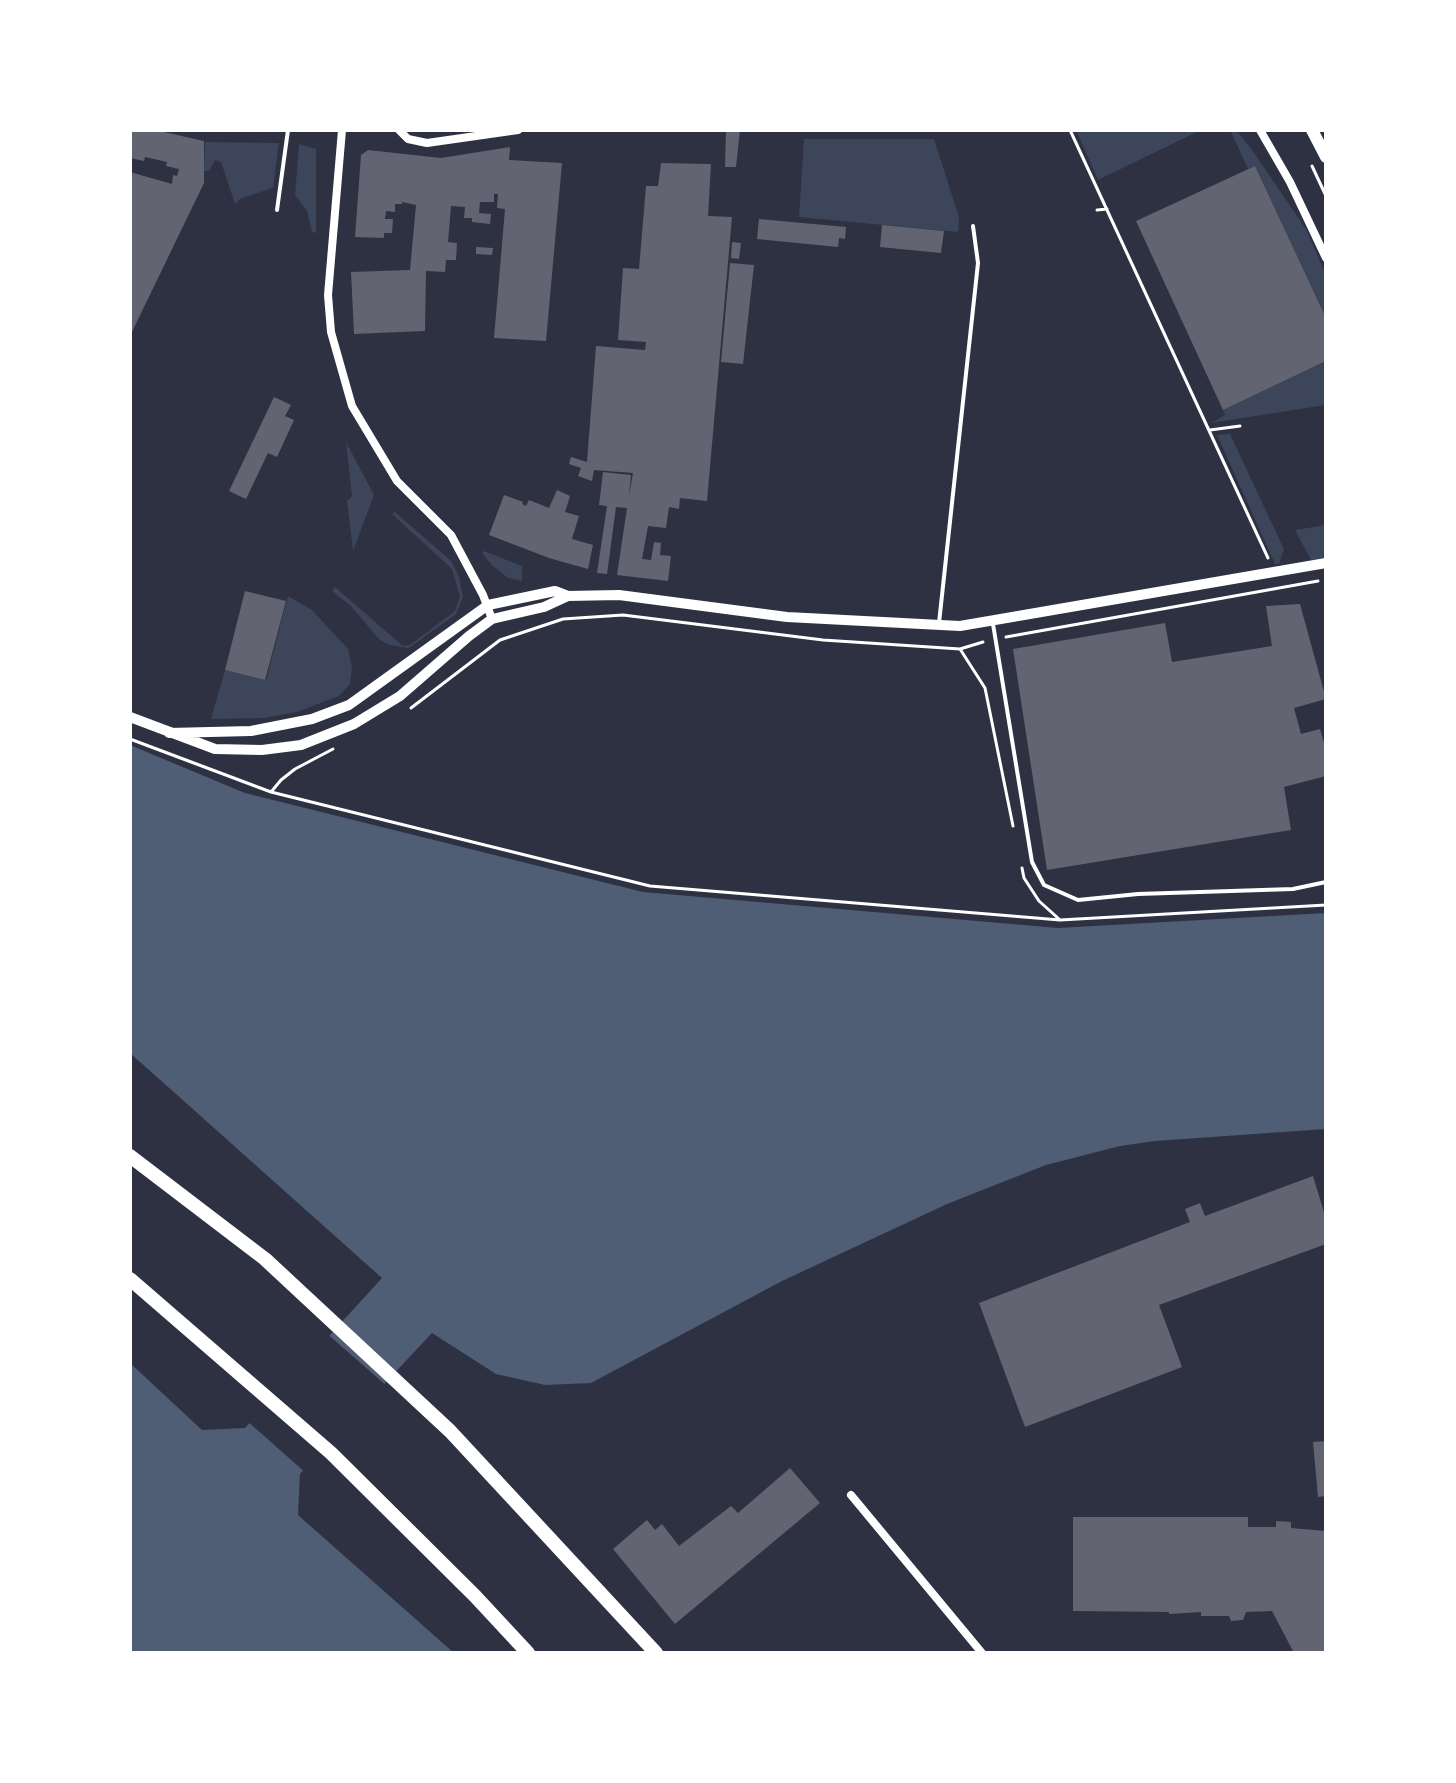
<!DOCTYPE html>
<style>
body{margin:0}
#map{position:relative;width:1456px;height:1783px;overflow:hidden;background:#2d3142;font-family:"Fira Sans",sans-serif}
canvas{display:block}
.frame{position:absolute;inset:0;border:132px solid #fff;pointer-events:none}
</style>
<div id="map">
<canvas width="1456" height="1783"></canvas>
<div class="frame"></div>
</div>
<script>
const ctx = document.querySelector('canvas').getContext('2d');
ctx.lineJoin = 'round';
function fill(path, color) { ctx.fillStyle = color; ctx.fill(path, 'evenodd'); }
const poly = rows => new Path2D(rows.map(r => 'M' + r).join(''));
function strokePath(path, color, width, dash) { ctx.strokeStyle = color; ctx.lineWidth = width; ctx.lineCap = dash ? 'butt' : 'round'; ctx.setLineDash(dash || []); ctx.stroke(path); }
fill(poly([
 [1076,130,1201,130,1098,180],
 [1230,130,1236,130,1252,150,1306,229,1326,275,1326,318,1255,166,1248,169],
 [804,139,934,139,959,217,958,232,799,217],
 [205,142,279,143,273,188,242,198,235,204,221,162,215,160,209,171,204,171],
 [299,144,316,149,316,233,312,232,307,211,295,195],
 [1326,361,1326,405,1211,423,1225,415,1223,410],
 [1230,434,1284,549,1279,564,1275,564,1217,435],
 [346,442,374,495,353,551,347,501,352,496],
 [395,512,451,561,459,577,463,597,456,614,409,648,389,645,379,639,351,606,332,591,335,587,403,646,410,645,455,611,460,597,452,569,392,514],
 [1326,525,1326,558,1311,560,1295,530],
 [484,551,522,566,522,581,508,578,492,565,482,553],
 [288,596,312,610,348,649,352,667,350,684,339,696,297,712,264,718,211,719,225,670,266,680]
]), '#3c4559');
fill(poly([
 [130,745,245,793,643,892,1058,928,1326,913,1326,1129,1155,1141,1120,1146,1046,1165,947,1204,782,1281,591,1383,545,1385,496,1374,432,1333,300,1474,298,1515,454,1653,130,1653,130,1363,202,1430,245,1428,382,1278,130,1053]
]), '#4f5d75');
fill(poly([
 [325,1332,388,1387,306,1473,246,1420]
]), '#2d3142');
fill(poly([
 [130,130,155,130,204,141,204,183,130,336,130,172,172,184,173,175,177,176,179,169,166,166,167,162,145,157,144,161,130,158],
 [726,130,740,130,736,167,725,167],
 [510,147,509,160,562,163,546,341,494,338,505,209,497,208,498,194,494,194,494,202,480,202,479,213,491,214,490,224,472,222,472,218,464,218,465,207,451,206,448,242,457,243,456,260,446,260,445,272,426,271,425,331,354,334,351,272,410,270,416,205,402,202,402,204,395,204,395,212,386,211,385,219,393,219,392,233,384,233,384,238,355,237,361,155,368,150,441,158],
 [661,163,711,164,708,216,732,217,707,501,680,498,679,509,669,507,666,528,648,526,642,559,651,560,654,542,661,543,660,555,671,556,668,581,617,575,627,508,616,507,607,574,597,573,607,506,599,505,603,472,631,475,629,496,633,473,594,470,592,481,578,476,581,468,569,464,571,457,587,462,596,346,645,350,646,342,618,340,623,268,639,269,646,186,658,186],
 [1255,166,1326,318,1326,361,1223,410,1136,221],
 [759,219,846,227,845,239,839,238,838,247,757,239],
 [882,225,944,231,941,253,880,247],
 [732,242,741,243,739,259,731,258],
 [476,247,493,248,492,255,476,254],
 [730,263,754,265,743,364,721,362],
 [274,397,291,405,285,416,294,420,277,457,268,453,246,499,229,491],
 [557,490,570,496,565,512,579,516,572,539,593,545,588,569,549,558,489,535,504,495,523,502,522,504,526,506,529,500,549,508],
 [245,591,286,601,265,680,225,670],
 [1300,604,1326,699,1294,708,1301,734,1320,729,1326,750,1326,776,1284,787,1291,830,1047,870,1013,649,1165,623,1172,662,1272,646,1266,606],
 [1313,1176,1326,1219,1326,1244,1159,1305,1182,1367,1025,1427,979,1303,1190,1222,1185,1209,1200,1203,1205,1216],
 [1326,1441,1326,1496,1318,1497,1313,1442],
 [790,1468,820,1503,675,1624,613,1549,647,1520,655,1530,662,1524,679,1546,731,1506,738,1513],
 [1073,1517,1248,1517,1248,1527,1276,1527,1276,1521,1291,1522,1291,1528,1326,1531,1326,1653,1294,1653,1272,1611,1246,1612,1243,1620,1231,1621,1229,1616,1201,1616,1201,1612,1169,1614,1169,1612,1073,1611]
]), '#626471');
strokePath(poly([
 [1070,130,1268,558],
 [1312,166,1326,196],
 [1097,210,1107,209],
 [1210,430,1240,426],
 [1006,637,1318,581],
 [960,649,983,642],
 [411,708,500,640,563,619,623,615,823,640,960,649,985,688,1013,826],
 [130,739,271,792,650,886,1060,920,1326,905],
 [271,792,281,780,295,769,333,749],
 [1022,868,1024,878,1039,901,1059,919]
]), '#fff', 3);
strokePath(poly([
 [277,210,288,130],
 [939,623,978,263,973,226],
 [993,624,1032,862,1044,885,1078,900,1138,894,1293,889,1326,882]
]), '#fff', 4);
strokePath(poly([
 [342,130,328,295,331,332,352,406,397,481,451,535,483,595,492,619],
 [399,130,408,139,427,143,518,130],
 [1260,130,1290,182,1326,258],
 [851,1495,982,1653]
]), '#fff', 8);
strokePath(poly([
 [130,717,215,749,262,750,301,745,354,724,400,696,469,636,492,619,544,607,568,596],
 [169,733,251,731,312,719,349,705,488,605,555,591,568,596,619,595,787,617,960,626,1326,563]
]), '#fff', 10);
strokePath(poly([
 [1312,130,1326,157]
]), '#fff', 12);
strokePath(poly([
 [130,1156,265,1259,450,1431,656,1653],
 [130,1279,331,1453,475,1596,528,1653]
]), '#fff', 14);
</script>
